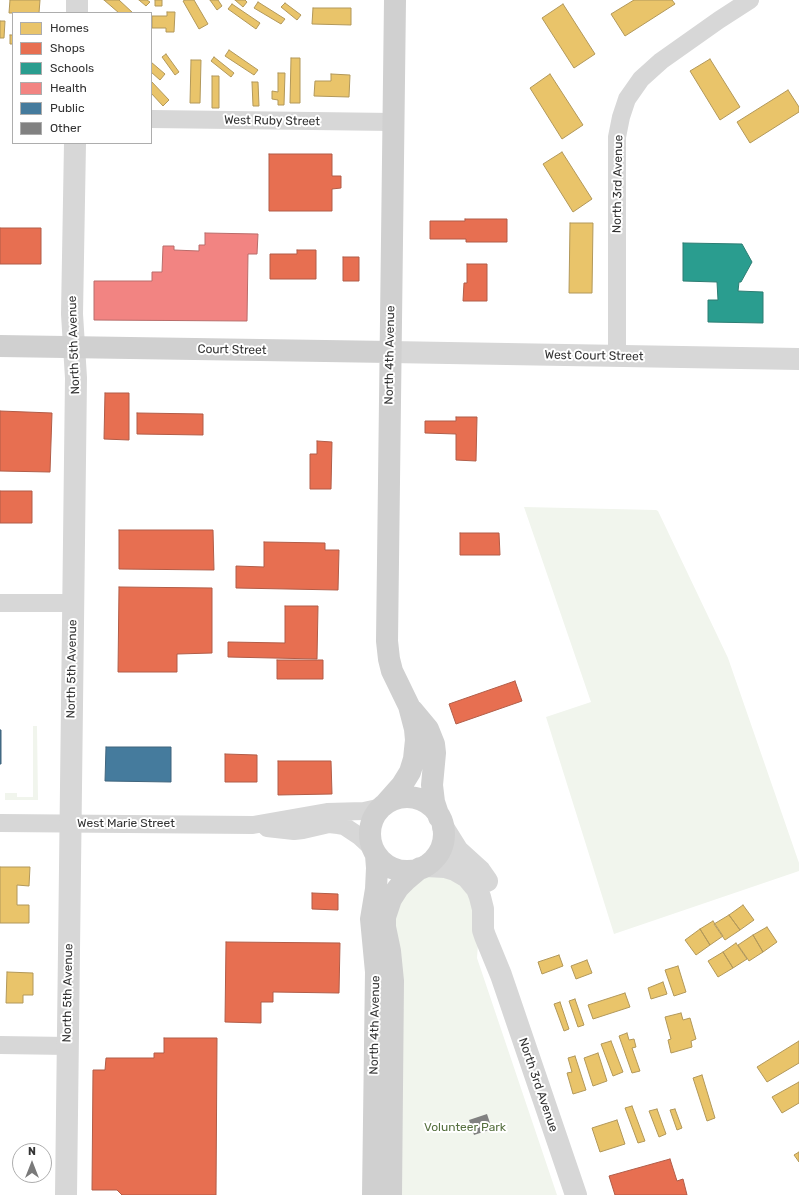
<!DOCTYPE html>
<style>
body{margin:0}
#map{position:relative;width:799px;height:1195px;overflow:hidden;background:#fff;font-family:Rubik,sans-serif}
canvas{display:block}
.legend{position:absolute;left:12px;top:12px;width:140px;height:132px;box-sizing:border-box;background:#fff;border:1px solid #adadad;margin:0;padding:5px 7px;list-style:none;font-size:12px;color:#333}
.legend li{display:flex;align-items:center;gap:8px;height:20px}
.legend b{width:20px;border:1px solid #adadad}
.north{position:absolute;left:12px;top:1143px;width:40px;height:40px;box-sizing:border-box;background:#fff;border:1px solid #adadad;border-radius:50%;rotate:0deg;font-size:11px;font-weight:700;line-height:16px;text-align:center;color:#333}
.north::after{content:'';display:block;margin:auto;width:14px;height:18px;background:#7a7a7a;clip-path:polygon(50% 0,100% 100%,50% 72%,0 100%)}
</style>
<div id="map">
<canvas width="799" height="1195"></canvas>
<ul class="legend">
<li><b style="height:11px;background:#e9c46a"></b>Homes</li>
<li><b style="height:11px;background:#e76f51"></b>Shops</li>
<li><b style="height:11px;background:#2a9d8f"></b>Schools</li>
<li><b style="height:11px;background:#f28482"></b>Health</li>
<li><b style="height:11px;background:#457b9d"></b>Public</li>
<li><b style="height:11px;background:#818181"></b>Other</li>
</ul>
<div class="north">N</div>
</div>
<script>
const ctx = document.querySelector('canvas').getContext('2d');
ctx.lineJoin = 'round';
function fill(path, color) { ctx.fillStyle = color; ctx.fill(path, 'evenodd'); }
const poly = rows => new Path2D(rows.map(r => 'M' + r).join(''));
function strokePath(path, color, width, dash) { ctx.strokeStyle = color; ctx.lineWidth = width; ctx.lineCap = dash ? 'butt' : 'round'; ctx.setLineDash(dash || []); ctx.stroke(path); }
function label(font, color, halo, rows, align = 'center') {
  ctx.font = font + ' Rubik,sans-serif'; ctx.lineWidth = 4; ctx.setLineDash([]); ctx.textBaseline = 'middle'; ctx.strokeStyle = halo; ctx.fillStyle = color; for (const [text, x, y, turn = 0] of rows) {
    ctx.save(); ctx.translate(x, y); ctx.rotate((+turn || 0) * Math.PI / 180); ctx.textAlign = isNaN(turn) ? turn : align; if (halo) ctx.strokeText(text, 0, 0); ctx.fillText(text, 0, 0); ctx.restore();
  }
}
fill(poly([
 [524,507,656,510,658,511,728,658,799,863,799,871,614,934,546,717,591,702],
 [33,726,37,726,38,800,5,800,5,793,17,793,17,797,33,797],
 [442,873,471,891,478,944,477,958,557,1195,397,1195,392,909,422,874]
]), '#f1f5ed');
const homes = poly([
 [10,0,40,0,39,13,9,13,10,0],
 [104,0,119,0,133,13,119,13,104,0],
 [139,0,147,0,150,2,146,6,139,0],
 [155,0,162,0,162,6,155,6,155,0],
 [185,0,194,0,208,24,199,29,183,1,185,0],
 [210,0,218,0,222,6,217,10,210,0],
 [235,0,245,0,247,2,243,7,235,0],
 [634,0,672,0,675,4,625,36,611,14,634,0],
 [258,2,285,19,281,24,254,8,258,2],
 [285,3,301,15,297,20,281,7,285,3],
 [232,4,260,23,256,29,228,9,232,4],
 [563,4,595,54,574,68,542,18,563,4],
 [313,8,351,8,351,25,312,24,313,8],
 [167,12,175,12,174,32,166,32,166,28,152,28,152,16,167,16,167,12],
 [0,21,5,21,4,38,0,38,0,21],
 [10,35,13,35,13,44,10,44,10,35],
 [229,50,258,70,254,75,225,56,229,50],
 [166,54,179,72,175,75,162,57,166,54],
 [214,57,234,73,231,77,211,61,214,57],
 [291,58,300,58,300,103,290,103,291,58],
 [710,59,740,107,720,120,690,71,710,59],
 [191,60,201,60,200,103,190,103,191,60],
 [151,62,165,74,160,80,151,72,151,62],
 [278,73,285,73,284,105,278,105,278,100,272,99,272,91,278,92,278,73],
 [331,74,350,75,349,97,314,96,315,81,331,81,331,74],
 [550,74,583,125,562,139,530,88,550,74],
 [212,76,219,76,219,108,212,108,212,76],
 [151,81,169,100,163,106,151,93,151,81],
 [252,82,258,82,259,106,253,106,252,82],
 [788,90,799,107,799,112,750,143,737,122,788,90],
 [562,152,592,199,573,212,543,164,562,152],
 [570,223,593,223,592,293,569,293,570,223],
 [0,867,30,867,29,886,17,885,17,905,29,905,29,923,0,923,0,867],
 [743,905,754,920,740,930,729,915,743,905],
 [729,915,740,930,725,940,714,924,729,915],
 [713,921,723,936,710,945,700,929,713,921],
 [767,927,777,942,763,952,753,935,767,927],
 [700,929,710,945,696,955,685,940,700,929],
 [753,935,763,952,749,961,738,945,753,935],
 [736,943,747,959,733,968,723,952,736,943],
 [723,952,733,968,718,977,708,961,723,952],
 [559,955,563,966,542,974,538,962,559,955],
 [587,960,592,973,576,979,571,966,587,960],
 [678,966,686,992,674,996,665,970,678,966],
 [7,972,33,973,33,995,23,995,23,1003,6,1003,7,972],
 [663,982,667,994,651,999,648,988,663,982],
 [625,993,630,1007,593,1019,588,1005,625,993],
 [575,999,584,1025,578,1027,569,1001,575,999],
 [560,1002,569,1029,564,1031,554,1004,560,1002],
 [681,1013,683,1020,690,1018,696,1039,691,1041,692,1047,671,1053,668,1040,671,1039,665,1017,681,1013],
 [627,1033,629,1040,634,1039,636,1047,632,1048,640,1071,632,1073,619,1036,627,1033],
 [611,1041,623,1072,613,1076,601,1044,611,1041],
 [799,1041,799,1063,767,1082,757,1067,799,1041],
 [598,1053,607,1081,593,1086,584,1058,598,1053],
 [575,1056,586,1090,573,1094,567,1073,572,1072,568,1058,575,1056],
 [702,1075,715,1118,707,1121,693,1078,702,1075],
 [799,1082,799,1103,782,1113,772,1097,799,1082],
 [632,1106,645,1141,638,1143,625,1108,632,1106],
 [657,1109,666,1134,659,1137,649,1111,657,1109],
 [675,1109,682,1128,677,1130,670,1110,675,1109],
 [617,1120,625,1144,600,1152,592,1128,617,1120],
 [799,1152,799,1162,794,1155,799,1152]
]);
fill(homes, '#e9c46a');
strokePath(homes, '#b2985a', 1);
const shops = poly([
 [269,154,332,154,332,176,341,176,341,188,332,189,332,211,269,211,269,154],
 [465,219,507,219,507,242,466,242,466,239,430,239,430,221,465,221,465,219],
 [0,228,41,228,41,264,0,264,0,228],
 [297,250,316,250,316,279,270,279,270,254,297,254,297,250],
 [343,257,359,257,359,281,343,281,343,257],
 [467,264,487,264,487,301,463,301,464,283,467,283,467,264],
 [105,393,129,393,129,440,104,439,105,393],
 [0,411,52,413,50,472,0,471,0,411],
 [137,413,203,414,203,435,137,434,137,413],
 [456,417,477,417,476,461,456,460,456,434,425,433,425,421,456,421,456,417],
 [317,441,332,442,331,489,310,489,310,454,317,454,317,441],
 [0,491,32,491,32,523,0,523,0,491],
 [119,530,213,530,214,570,119,569,119,530],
 [460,533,499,533,500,555,460,555,460,533],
 [264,542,325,543,325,550,339,550,338,590,236,588,236,566,264,567,264,542],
 [119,587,212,588,212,653,177,654,177,672,118,672,119,587],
 [285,606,318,606,317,659,228,657,228,642,285,643,285,606],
 [277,660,323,660,323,679,277,679,277,660],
 [515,681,522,701,456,724,449,704,515,681],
 [225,754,257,755,257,782,225,782,225,754],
 [278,761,331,761,332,794,278,795,278,761],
 [312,893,338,894,338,910,312,909,312,893],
 [226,942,340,943,339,993,273,992,273,1002,261,1002,261,1023,225,1022,226,942],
 [164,1038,217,1038,216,1195,122,1195,117,1190,92,1190,93,1070,105,1070,106,1058,154,1058,154,1053,164,1053,164,1038],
 [670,1159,677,1181,683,1179,687,1195,615,1195,609,1176,670,1159]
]);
fill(shops, '#e76f51');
strokePath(shops, '#b15d48', 1);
const schools = poly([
 [683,243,742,244,752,262,741,282,739,282,738,291,763,292,763,323,708,322,708,300,718,300,717,282,683,281,683,243]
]);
fill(schools, '#2a9d8f');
strokePath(schools, '#2d7d73', 1);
const health = poly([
 [205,233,258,234,257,254,248,254,247,321,94,320,94,281,152,281,152,272,162,272,163,246,174,246,174,250,199,251,199,245,205,245,205,233]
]);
fill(health, '#f28482');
strokePath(health, '#b96c6a', 1);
const public = poly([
 [0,730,1,730,1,764,0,764,0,730],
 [106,747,171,747,171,782,105,781,106,747]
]);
fill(public, '#457b9d');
strokePath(public, '#40657d', 1);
fill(poly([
 [487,1114,492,1129,474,1135,469,1120]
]), '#818181');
strokePath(poly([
 [151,119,393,122],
 [617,357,617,137,621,117,627,99,641,79,661,61,719,20,750,0],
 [0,603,73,603],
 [0,823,253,825,327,812,364,811,382,807],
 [267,828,294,831,303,830,329,824,338,825,344,826,359,836,372,848],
 [0,1045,68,1046]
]), '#d7d7d7', 18);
strokePath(poly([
 [77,13,77,0],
 [390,352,799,359],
 [443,827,458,851,480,871,487,881],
 [426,866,445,867,455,870,467,877,477,889,480,897,483,909,483,930,485,936,501,975,576,1195],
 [66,1195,76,378,72,314,75,143]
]), '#d7d7d7', 22);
strokePath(poly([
 [0,346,390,352],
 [413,711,428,729,434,744,435,753,432,785,434,802,439,817],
 '370 834a37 37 0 1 1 74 0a37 37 0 1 1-74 0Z',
 [386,803,402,785,410,772,414,759,416,740,415,729,409,706,392,671,389,659,387,641,395,0],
 [373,1195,376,972,371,919,376,889,377,868,376,855],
 [391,1195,393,981,390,951,385,927,385,917,391,899,398,888,407,879,420,868]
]), '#d0d0d0', 22);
label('12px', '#333', '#fff', [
 ["West Ruby Street",272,121,1],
 ["North 3rd Avenue",618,184,-89],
 ["North 5th Avenue",74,345,-92],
 ["Court Street",232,350,1],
 ["North 4th Avenue",390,355,-89],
 ["West Court Street",594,356,1],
 ["North 5th Avenue",72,669,-89],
 ["West Marie Street",126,824],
 ["North 5th Avenue",68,993,-89],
 ["North 4th Avenue",375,1025,-89],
 ["North 3rd Avenue",538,1085,71]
]);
label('12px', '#56703f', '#fff', [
 ["Volunteer Park",465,1128]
]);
</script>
